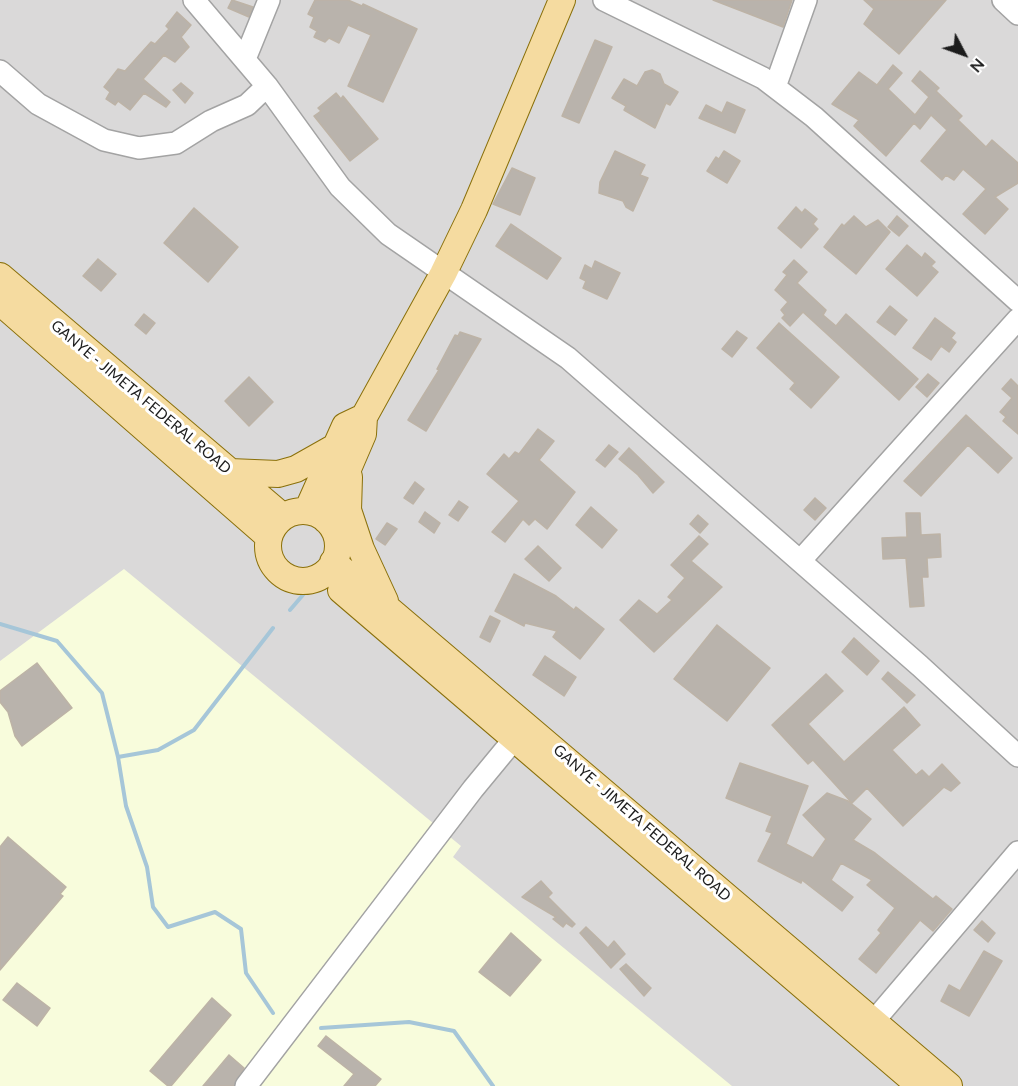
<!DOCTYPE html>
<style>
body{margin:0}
#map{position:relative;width:1018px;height:1086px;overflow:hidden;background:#edebe3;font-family:Lato,sans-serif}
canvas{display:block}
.north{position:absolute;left:934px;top:24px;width:60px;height:60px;-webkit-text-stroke:4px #fff;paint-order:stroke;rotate:131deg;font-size:16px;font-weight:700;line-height:24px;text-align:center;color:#1c1c1c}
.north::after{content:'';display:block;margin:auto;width:21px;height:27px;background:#1c1c1c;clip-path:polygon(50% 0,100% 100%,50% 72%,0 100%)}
</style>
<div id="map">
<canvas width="1018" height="1086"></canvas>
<div class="north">N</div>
</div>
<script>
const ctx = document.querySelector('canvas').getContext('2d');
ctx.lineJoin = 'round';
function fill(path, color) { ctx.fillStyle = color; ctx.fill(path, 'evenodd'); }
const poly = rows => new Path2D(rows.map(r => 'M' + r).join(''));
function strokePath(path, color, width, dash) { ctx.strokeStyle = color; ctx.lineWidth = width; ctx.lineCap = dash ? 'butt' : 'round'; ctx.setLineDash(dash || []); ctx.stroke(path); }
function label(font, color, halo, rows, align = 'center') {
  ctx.font = font + ' Lato,sans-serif'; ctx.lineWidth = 6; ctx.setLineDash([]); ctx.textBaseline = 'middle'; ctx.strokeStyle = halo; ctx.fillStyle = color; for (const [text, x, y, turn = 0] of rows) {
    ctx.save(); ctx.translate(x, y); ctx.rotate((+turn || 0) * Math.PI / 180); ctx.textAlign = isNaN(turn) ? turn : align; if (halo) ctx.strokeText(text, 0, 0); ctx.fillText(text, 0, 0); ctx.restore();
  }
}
fill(poly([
 [0,0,1018,0,1018,1086,0,1086]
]), '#dad9d9');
fill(poly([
 [124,569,461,846,453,857,732,1086,0,1086,0,661]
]), '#f8fcdc');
strokePath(poly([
 [290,610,308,589],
 [0,624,57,641,102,693,118,757,126,806,147,867,153,907,168,927,215,912,241,929,246,973,273,1013],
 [118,757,158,750,194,730,273,628],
 [321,1028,409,1022,454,1031,493,1086]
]), '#a6c6d8', 4);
const building = poly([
 [232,0,253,7,249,17,228,8,232,0],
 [315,0,348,0,362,6,363,4,417,29,383,102,348,86,371,35,348,25,339,43,329,38,325,42,314,37,317,31,310,27,314,17,308,14,315,0],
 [713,0,792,0,783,27,713,0],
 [864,0,946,0,899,54,864,24,874,9,864,0],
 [177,12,191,25,181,37,189,47,175,62,164,55,143,79,170,102,166,107,144,93,130,110,118,101,115,105,106,99,110,92,104,87,118,69,125,71,151,42,155,44,169,29,166,26,177,12],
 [595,40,612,47,579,123,562,116,595,40],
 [893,65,902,73,888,89,915,115,929,97,912,81,920,71,939,88,936,91,962,116,958,120,986,147,992,140,1018,163,1018,183,995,197,1008,209,985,234,963,214,986,189,963,169,954,180,946,175,942,180,921,161,947,130,931,115,920,129,914,123,886,156,854,126,859,120,832,104,859,72,877,85,893,65],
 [652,70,660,74,664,84,678,92,670,105,666,103,655,128,624,110,626,106,612,98,624,79,637,86,645,72,652,70],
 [181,83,193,93,185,103,173,90,181,83],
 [336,93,341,99,343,96,378,139,350,161,314,116,321,111,318,108,336,93],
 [727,102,745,110,735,133,699,118,706,105,722,113,727,102],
 [615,151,645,165,640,175,648,178,633,211,626,207,623,201,599,193,600,182,615,151],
 [724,151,740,161,727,183,707,171,716,157,719,159,724,151],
 [512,168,535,178,520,215,493,204,512,168],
 [796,207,802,213,805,209,817,219,813,224,818,229,801,248,778,228,796,207],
 [194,208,238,247,208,282,164,243,194,208],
 [854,216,866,227,878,220,890,232,856,274,824,247,842,224,844,226,854,216],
 [897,216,908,226,899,236,888,227,897,216],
 [511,224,561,258,547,279,496,246,511,224],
 [907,245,922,258,925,253,935,262,931,266,938,272,917,296,886,269,907,245],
 [98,259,116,274,101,291,83,276,98,259],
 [794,260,807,272,797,283,826,310,823,315,836,326,846,314,918,379,899,400,803,312,790,326,782,318,785,315,781,310,788,302,775,290,787,275,783,272,794,260],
 [595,261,620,273,607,299,583,288,586,281,580,278,585,265,592,269,595,261],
 [890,306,907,320,895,335,877,322,890,306],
 [144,314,155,323,146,334,135,325,144,314],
 [935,318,955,333,951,338,956,342,949,352,941,346,931,360,913,348,935,318],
 [779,323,839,377,811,408,790,389,795,383,757,348,779,323],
 [737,331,747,338,732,357,722,349,737,331],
 [460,332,481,339,426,431,408,420,439,370,437,369,455,335,458,336,460,332],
 [928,374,939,383,927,397,916,387,928,374],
 [249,377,273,402,249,426,225,401,249,377],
 [1011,379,1018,386,1018,434,1003,421,1006,417,1000,412,1012,398,1002,389,1011,379],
 [966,415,1012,458,998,473,968,445,921,496,904,481,966,415],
 [538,429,554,441,539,460,575,492,547,529,535,519,529,525,523,519,505,542,492,532,519,501,487,474,504,454,509,459,515,452,519,454,538,429],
 [609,445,618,452,605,467,596,460,609,445],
 [629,448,664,482,653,493,638,475,619,459,629,448],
 [415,482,424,489,413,504,404,498,415,482],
 [815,498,826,508,815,520,804,510,815,498],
 [459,501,468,507,458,521,449,515,459,501],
 [591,507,617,530,602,548,576,525,591,507],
 [425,512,440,523,434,533,419,522,425,512],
 [906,513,920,513,921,535,940,534,941,557,927,558,928,577,922,577,924,606,910,607,906,558,883,559,882,538,907,537,906,513],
 [698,515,708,524,700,533,690,524,698,515],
 [387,523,397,529,385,545,376,539,387,523],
 [699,536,708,544,691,561,722,587,654,652,620,620,639,600,657,614,672,600,668,597,685,578,671,565,699,536],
 [538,546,561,568,549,581,525,559,538,546],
 [514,574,556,596,574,610,576,607,604,629,580,659,553,637,557,631,525,623,524,626,495,611,514,574],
 [490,616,500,621,490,642,480,637,490,616],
 [717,625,770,668,727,721,674,679,717,625],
 [854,638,879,661,867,675,842,652,854,638],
 [545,656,576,677,564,696,533,675,545,656],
 [37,663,72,708,22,746,15,736,8,712,0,702,0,691,37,663],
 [888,672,915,695,907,703,882,679,888,672],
 [826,674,843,691,808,724,844,762,904,707,920,725,892,750,916,775,922,770,929,777,942,764,960,783,951,791,944,787,903,826,867,788,852,803,813,760,808,764,772,725,826,674],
 [740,763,808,786,786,844,813,858,826,839,803,815,827,793,848,801,871,819,853,840,875,853,933,899,936,896,952,909,933,931,920,920,876,973,859,959,881,933,878,930,895,908,867,885,872,880,841,863,831,880,853,897,842,911,802,880,801,883,758,861,772,833,766,831,772,816,726,798,740,763],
 [8,837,66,887,60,894,63,896,0,970,0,847,8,837],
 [541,881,552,893,548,897,575,924,572,927,566,923,563,927,553,919,556,917,522,897,541,881],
 [982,921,995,933,988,942,974,930,982,921],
 [586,927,608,948,614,941,625,954,611,968,580,933,586,927],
 [511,933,541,960,510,996,479,972,511,933],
 [984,951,1002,961,969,1016,941,1001,949,985,960,991,984,951],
 [626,964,651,988,644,996,620,969,626,964],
 [17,983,50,1008,37,1026,3,1000,17,983],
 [212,998,231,1015,171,1086,168,1086,150,1071,212,998],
 [326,1036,381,1079,375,1086,344,1086,354,1074,318,1046,326,1036],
 [229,1055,244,1068,234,1086,203,1086,229,1055]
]);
fill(building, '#b9b3ac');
strokePath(building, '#bdb3a6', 1.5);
const minor = poly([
 [194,0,267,86,340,187,388,234,568,358,920,666,1018,756],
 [604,0,763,78,814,117,1018,301],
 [1003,0,1018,14],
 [245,59,269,0],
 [0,71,38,104,104,140,139,148,176,143,211,121,247,105,267,86],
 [775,87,806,0],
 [800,561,1018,319],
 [873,1022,1018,852],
 [246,1086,473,789,525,726]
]);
const major = poly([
 [0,276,283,517],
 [0,302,269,537],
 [230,472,278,474,296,469,335,447],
 [349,477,348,510,361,549,385,601],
 [307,511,345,426,364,417],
 '268 546a35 35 0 1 1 70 0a35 35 0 1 1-70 0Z',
 [326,520,363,434,364,417,443,274,474,210,562,0],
 [333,562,949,1086],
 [341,590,920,1086]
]);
strokePath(minor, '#a3a3a3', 24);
strokePath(major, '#8a700a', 28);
strokePath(minor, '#fff', 21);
strokePath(major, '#f5dba0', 26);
label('15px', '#1c1c1c', '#fff', [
 ["GANYE - JIMETA FEDERAL ROAD",141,397,40],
 ["GANYE - JIMETA FEDERAL ROAD",642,823,41]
]);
</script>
